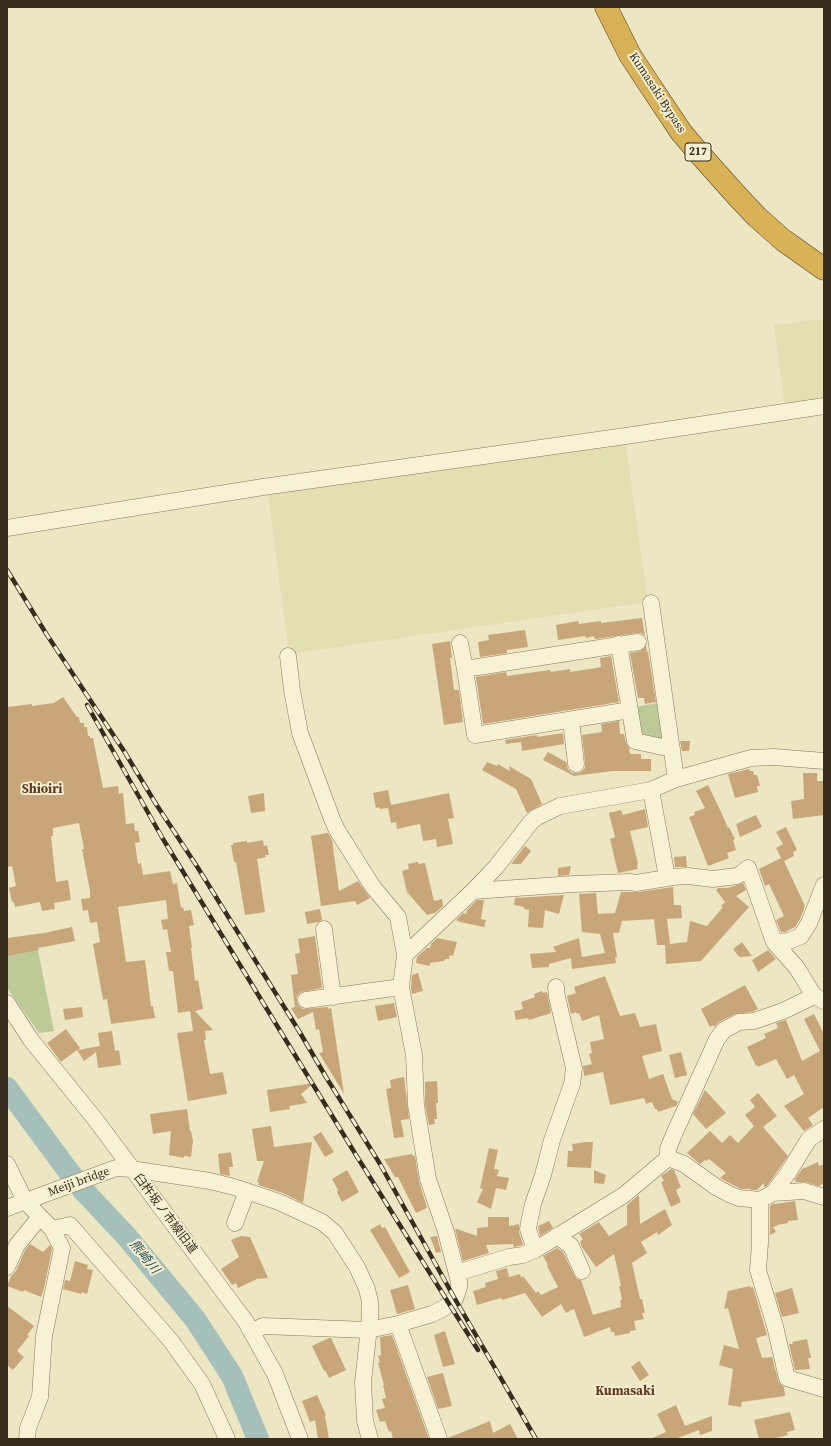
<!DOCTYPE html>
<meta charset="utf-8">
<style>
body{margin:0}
#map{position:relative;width:831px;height:1446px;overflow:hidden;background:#ece6c3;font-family:"Source Serif 4",serif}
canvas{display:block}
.frame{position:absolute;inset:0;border:8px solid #362d1e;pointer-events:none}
</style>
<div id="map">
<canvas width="831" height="1446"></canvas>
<div class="frame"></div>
</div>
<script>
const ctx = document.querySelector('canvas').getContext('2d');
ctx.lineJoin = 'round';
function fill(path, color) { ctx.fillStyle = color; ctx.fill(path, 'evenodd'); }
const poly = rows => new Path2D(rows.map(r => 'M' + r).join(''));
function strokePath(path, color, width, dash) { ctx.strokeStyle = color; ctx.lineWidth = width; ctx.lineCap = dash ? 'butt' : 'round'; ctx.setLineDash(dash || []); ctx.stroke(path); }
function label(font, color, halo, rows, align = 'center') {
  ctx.font = font + ' "Source Serif 4","Noto Sans JP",serif'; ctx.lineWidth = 4; ctx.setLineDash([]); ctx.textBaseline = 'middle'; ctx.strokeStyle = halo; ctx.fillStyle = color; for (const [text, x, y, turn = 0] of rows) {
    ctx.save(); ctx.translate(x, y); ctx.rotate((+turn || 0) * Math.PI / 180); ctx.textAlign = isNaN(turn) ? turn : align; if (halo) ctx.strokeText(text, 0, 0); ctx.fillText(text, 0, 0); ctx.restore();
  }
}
fill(poly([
 [824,319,824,401,785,407,774,325],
 [625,440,648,602,289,654,268,494]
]), '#e2e0b1');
fill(poly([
 [663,702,665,742,642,739,635,707],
 [38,950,54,1031,39,1033,7,988,7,955]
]), '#bdca97');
strokePath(poly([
 [7,1088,69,1172,83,1190,127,1237,195,1319,232,1376,258,1439]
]), '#a5bfbb', 22);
fill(poly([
 [642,618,645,636,641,633,637,633,595,639,594,636,586,638,585,636,558,640,556,625,578,621,579,624,601,621,601,623],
 [525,630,528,647,507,650,507,653,480,657,478,642,489,640,488,635],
 [450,641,452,658,450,658,454,690,459,690,463,722,444,725,432,644],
 [646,646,647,652,648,652,656,702,645,704,644,698,638,698,630,653,640,651],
 [611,656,619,702,483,724,476,677,506,672,507,676,550,670,551,672,570,669,570,672,596,668,601,667,600,658],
 [63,697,77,717,79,717,80,723,84,723,84,727,87,727,88,736,90,736,90,738,93,738,103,788,118,786,119,794,123,793,126,824,134,823,135,831,138,831,140,842,135,843,138,864,141,863,143,875,170,871,173,884,177,883,181,908,183,907,184,911,191,910,194,925,189,926,192,947,191,948,195,981,198,980,203,1009,195,1011,213,1030,205,1031,206,1040,204,1040,210,1074,223,1072,227,1094,188,1101,177,1033,193,1031,190,1011,178,1013,173,971,169,971,166,952,171,952,167,929,163,930,161,920,168,919,166,900,118,907,126,962,145,960,151,1006,153,1006,155,1018,111,1024,107,999,103,1000,93,944,100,942,97,922,90,923,88,910,83,911,81,899,90,898,90,891,82,849,84,849,79,823,53,828,53,836,51,836,56,882,68,880,71,900,54,903,55,909,42,911,40,902,15,907,14,902,12,902,9,888,16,886,12,866,7,867,7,707,32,704,32,706,54,703],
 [619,721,620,734,624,734,626,743,629,748,630,754,641,754,641,759,651,759,651,771,613,771,574,776,543,760,548,752,566,762,568,769,572,773,577,773,581,772,585,768,585,763,582,735,602,732,601,724],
 [563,733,564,744,522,751,521,742,506,744,505,740,537,735,537,737],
 [680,741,690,741,689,751,682,751],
 [487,762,497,766,498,764,510,771,509,766,531,779,542,804,527,813,516,789,482,770],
 [749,769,750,771,753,771,754,775,757,775,760,786,757,786,758,792,735,798,728,774],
 [803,773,817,773,817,781,824,781,824,815,793,819,791,801,804,799],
 [708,785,721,812,728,828,729,827,735,839,733,840,736,850,727,853,729,858,708,866,689,817,695,815,694,812,705,808,696,791],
 [388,790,391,805,449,793,454,818,448,819,453,844,437,847,436,839,423,841,420,824,397,829,396,822,391,823,388,808,380,809,379,807,376,808,373,793],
 [264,793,265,811,251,813,248,796],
 [645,809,648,827,630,831,638,864,637,865,638,869,618,873,610,839,615,837,609,813,621,810,623,815],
 [756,815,762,827,740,837,736,824],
 [786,827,797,850,793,852,794,856,784,861,805,906,804,907,804,909,800,919,795,927,785,932,781,932,776,920,784,916,769,884,765,886,759,869,781,858,776,848,783,844,776,832],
 [328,833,332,840,339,891,358,881,370,898,357,905,355,901,321,906,311,836],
 [263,840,264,846,267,845,269,855,265,855,266,857,257,859,265,912,245,915,236,862,234,862,231,845,233,845,233,843,247,841,247,843],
 [525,846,531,851,521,864,511,864],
 [686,856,687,867,675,867,674,857],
 [418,862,418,864,425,863,434,901,442,899,443,906,435,913,427,915,407,892,402,871,409,869,408,864],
 [571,866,569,875,558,876,558,868],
 [743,883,746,890,736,896,749,907,701,961,666,964,665,945,657,945,654,919,622,921,619,933,613,933,617,957,615,957,616,963,572,969,571,958,549,964,549,967,532,968,530,954,556,952,553,947,579,938,582,957,605,953,600,934,582,932,579,894,596,893,598,914,615,913,621,892,638,892,673,887,674,905,681,905,682,918,667,919,670,944,687,942,690,921,707,926,723,907,721,906,725,902,716,890,718,888,728,888],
 [564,895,559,914,545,910,543,928,528,927,529,910,524,909,524,907,514,905,515,898],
 [477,900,484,900,481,919,486,920,484,927,460,922,456,920,463,913,466,914,467,910],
 [320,909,322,920,318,922,307,924,305,912],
 [72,927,75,941,38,948,39,950,7,956,7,938,44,933],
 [315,936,322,988,301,992,297,996,297,1002,299,1006,303,1009,328,1007,328,1009,331,1008,344,1094,319,1053,323,1052,319,1029,316,1030,313,1012,298,1019,291,1008,295,1007,291,975,298,974,295,954,300,953,298,939],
 [437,938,457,942,453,956,450,955,449,959,445,959,444,961,430,963,430,966,416,963,417,957,427,948,430,948,431,944],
 [742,942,752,956,739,957,733,949],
 [768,950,776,959,758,972,752,960],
 [418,973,423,991,412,994,411,987,412,975],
 [605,976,620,1016,635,1013,640,1027,656,1024,662,1051,642,1056,649,1079,663,1074,672,1099,678,1102,676,1106,658,1112,657,1109,655,1109,652,1102,646,1104,644,1098,610,1105,603,1072,584,1076,583,1066,592,1064,589,1054,592,1053,590,1042,604,1039,599,1015,582,1021,579,1013,577,1014,576,1012,571,1014,567,996,576,993,574,987],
 [745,985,758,1009,752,1012,735,1014,719,1022,714,1027,713,1025,710,1027,701,1009],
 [542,991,543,993,547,992,551,1013,529,1020,528,1018,516,1020,514,1011,523,1009,521,1002,535,997,534,994],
 [394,1003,397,1017,378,1021,375,1006],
 [82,1007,83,1017,65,1020,63,1009],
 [814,1014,824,1034,824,1107,808,1118,813,1125,804,1131,784,1106,804,1094,794,1075,787,1079,776,1059,758,1067,758,1065,756,1066,747,1047,766,1038,764,1034,778,1028,776,1023,786,1020,802,1061,820,1051,804,1019],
 [66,1029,80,1048,78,1050,100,1046,98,1033,112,1031,115,1051,119,1050,121,1065,98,1068,96,1052,84,1061,77,1050,61,1062,47,1043],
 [681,1052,687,1075,675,1078,669,1055],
 [404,1077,409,1119,401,1120,404,1137,394,1138,386,1089,391,1088,390,1080],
 [437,1081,438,1103,436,1103,437,1119,434,1119,435,1124,429,1125,425,1104,425,1082],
 [314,1083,301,1094,307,1103,289,1106,290,1109,270,1112,267,1090],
 [705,1090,726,1113,706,1129,693,1114],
 [758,1093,777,1116,763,1127,788,1156,767,1186,764,1187,764,1183,757,1190,751,1190,749,1188,748,1189,741,1189,735,1186,720,1178,726,1173,709,1159,706,1161,705,1160,700,1164,687,1153,710,1131,722,1143,730,1135,738,1143,754,1126,745,1115,755,1107,750,1100],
 [187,1109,190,1131,191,1131,193,1141,191,1157,184,1156,184,1158,169,1155,171,1131,153,1134,150,1114],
 [271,1126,274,1147,312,1142,303,1203,283,1193,258,1185,259,1182,257,1182,264,1161,257,1161,252,1129],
 [321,1132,334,1152,325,1157,313,1137],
 [586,1142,593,1142,591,1168,567,1167,568,1151,573,1151,572,1144],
 [489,1148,498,1150,494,1169,499,1170,497,1176,509,1178,506,1190,496,1188,491,1209,477,1202,483,1189,480,1188],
 [231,1152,233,1167,229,1167,230,1176,220,1174,218,1154],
 [412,1154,413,1156,415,1156,419,1181,427,1208,416,1213,398,1177,395,1177,384,1159],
 [818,1162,819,1166,824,1164,824,1183,819,1186,806,1182,796,1182,795,1179,802,1169],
 [671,1169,674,1170,681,1187,676,1190,681,1202,671,1207,661,1182,664,1181,661,1176],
 [347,1170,359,1192,342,1202,337,1192,338,1190,332,1179],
 [594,1170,606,1175,604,1184,594,1183],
 [639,1195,640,1224,665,1209,672,1225,658,1235,657,1232,641,1242,647,1253,632,1263,640,1299,642,1299,645,1313,642,1313,644,1319,634,1321,636,1330,630,1331,630,1333,615,1336,614,1332,611,1332,610,1327,584,1337,574,1309,566,1313,561,1304,542,1317,525,1293,502,1300,501,1298,477,1305,473,1291,486,1287,485,1283,498,1279,496,1271,507,1268,509,1277,520,1274,521,1278,523,1276,536,1293,538,1291,541,1295,558,1287,547,1266,548,1265,543,1256,557,1248,563,1252,574,1275,577,1279,581,1280,593,1315,621,1307,620,1300,622,1300,619,1286,621,1286,614,1254,596,1267,582,1247,580,1242,583,1239,579,1234,599,1222,609,1236,627,1225,627,1205],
 [795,1201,798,1220,788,1221,788,1223,777,1225,777,1226,773,1227,776,1232,770,1235,770,1206,774,1203,775,1204],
 [488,1217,509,1217,509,1226,519,1224,519,1232,523,1245,514,1247,513,1244,486,1245,489,1253,463,1261,455,1229,457,1229,477,1236,477,1228,488,1227],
 [549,1221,553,1228,540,1236,538,1226],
 [380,1224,382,1228,385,1227,410,1272,399,1278,370,1230],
 [241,1236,250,1237,268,1278,257,1279,238,1288,236,1283,232,1285,221,1269,239,1257,231,1240],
 [437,1236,441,1252,436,1253,433,1244,430,1237],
 [30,1244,43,1252,50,1245,52,1249,44,1288,41,1297,24,1290,23,1292,7,1286,11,1276,16,1271,25,1250],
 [75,1261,88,1265,87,1269,93,1270,87,1294,82,1292,81,1294,63,1289,65,1280,70,1281],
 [408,1285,415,1309,397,1314,390,1290],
 [750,1286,751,1288,753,1287,767,1335,756,1338,762,1358,772,1357,778,1380,780,1384,784,1387,785,1396,742,1402,741,1407,728,1405,733,1369,719,1365,724,1345,739,1349,728,1308,724,1309,728,1291],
 [792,1288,799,1313,782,1317,775,1293],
 [7,1306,34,1326,27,1335,29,1336,17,1351,24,1357,13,1370,7,1365],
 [445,1331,455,1364,443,1367,434,1335],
 [392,1335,429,1439,393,1439,391,1431,389,1432,385,1421,380,1422,376,1410,385,1408,382,1399,386,1398,383,1385,384,1385,378,1363,380,1362,378,1356,381,1355,380,1337],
 [329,1338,331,1338,346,1370,329,1378,325,1370,324,1371,312,1346],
 [807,1339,811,1358,808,1358,810,1369,795,1370,789,1344,793,1344,792,1342],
 [639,1361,640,1362,649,1375,640,1381,631,1367],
 [443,1373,452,1406,438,1409,427,1377],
 [317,1395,326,1415,325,1416,329,1439,318,1439,315,1420,310,1422,302,1401],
 [676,1405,685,1426,712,1416,712,1431,700,1435,699,1430,675,1439,650,1439,666,1432,657,1414],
 [790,1412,795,1430,787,1432,788,1435,772,1439,759,1439,754,1420],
 [490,1421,493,1433,510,1424,518,1439,448,1439,448,1438]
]), '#c9a67a');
const minor = poly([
 [7,528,263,487,626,436,824,406],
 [651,603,676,779],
 [460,643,465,669,475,735,630,710],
 [619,644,635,741,672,749],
 [465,669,638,642],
 [571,720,576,764],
 [651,790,667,877],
 [473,891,574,884,630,882,636,883,673,877,688,876,713,879,737,876,742,873,748,868,774,942,797,968,814,996,824,1001],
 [324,929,333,997],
 [774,942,789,941,801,936,809,923,824,885],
 [405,955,473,891,496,867,531,822,537,817,560,806,651,790,676,779,751,758,774,757,824,761],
 [306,1000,401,987],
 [7,1003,31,1040,95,1119,246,1322,275,1374,300,1439],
 [668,1158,684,1164,716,1187,731,1195,739,1198,760,1200,773,1193,788,1173,809,1139,824,1129],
 [7,1164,25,1201,52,1229,62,1248,44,1336,40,1397,28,1428,27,1439],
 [773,1193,804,1191,824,1197],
 [760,1200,760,1243,758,1270,775,1326,787,1378,824,1389],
 [7,1208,116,1168,131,1169,210,1181,234,1187,279,1202,322,1222,335,1233,357,1267,367,1289,370,1302,370,1318,363,1382,365,1421,370,1439],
 [235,1223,247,1191],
 [52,1229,70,1225,171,1341,202,1384,227,1439],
 [557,1236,571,1246,582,1271],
 [535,1250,528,1229,529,1223,533,1204,543,1175,552,1140,572,1084,574,1068,557,997,556,987],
 [7,1267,17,1245,40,1217],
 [457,1273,509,1257,523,1255,535,1250,624,1195,668,1158,668,1149,675,1132,717,1039,724,1030,739,1022,754,1021,783,1011,814,996],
 [398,1324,439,1439],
 [252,1332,263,1326,368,1330,398,1324,432,1314,444,1308,455,1299,459,1287,459,1282,446,1232,428,1179,416,1105,414,1055,401,987,405,955,398,917,373,887,337,830,332,819,300,733,292,690,288,656]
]);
const highway = poly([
 [606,7,630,55,647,81,681,132,697,151,738,197,757,217,783,240,824,269]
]);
strokePath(minor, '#86775b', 17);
strokePath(highway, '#54452f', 23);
strokePath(minor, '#f7f2d6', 16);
strokePath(highway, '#d9b157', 22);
const rail = poly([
 [7,570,47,635,124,751,156,804,198,868,299,1031,326,1077,380,1164,455,1299,536,1439],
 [87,705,163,839,356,1155,478,1350]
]);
strokePath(rail, '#362d1e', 4.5);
strokePath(rail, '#f4efd2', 3, [9]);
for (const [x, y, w] of [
 [698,152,26]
]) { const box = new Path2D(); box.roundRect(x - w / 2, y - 9, w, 18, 3); ctx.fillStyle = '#f4efd2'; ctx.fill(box); strokePath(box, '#362d1e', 1); }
label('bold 11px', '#362d1e', null, [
 ["217",698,152]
]);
label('12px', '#362d1e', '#f4efd2', [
 ["Kumasaki Bypass",657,93,57],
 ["Meiji bridge",79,1182,-20],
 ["臼杵坂ノ市線旧道",165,1214,53]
]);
label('bold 13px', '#61361f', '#f4efd2', [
 ["Shioiri",42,790],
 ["Kumasaki",625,1392]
]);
label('italic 13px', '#2e5355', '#f4efd2', [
 ["熊崎川",144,1257,51]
]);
</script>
